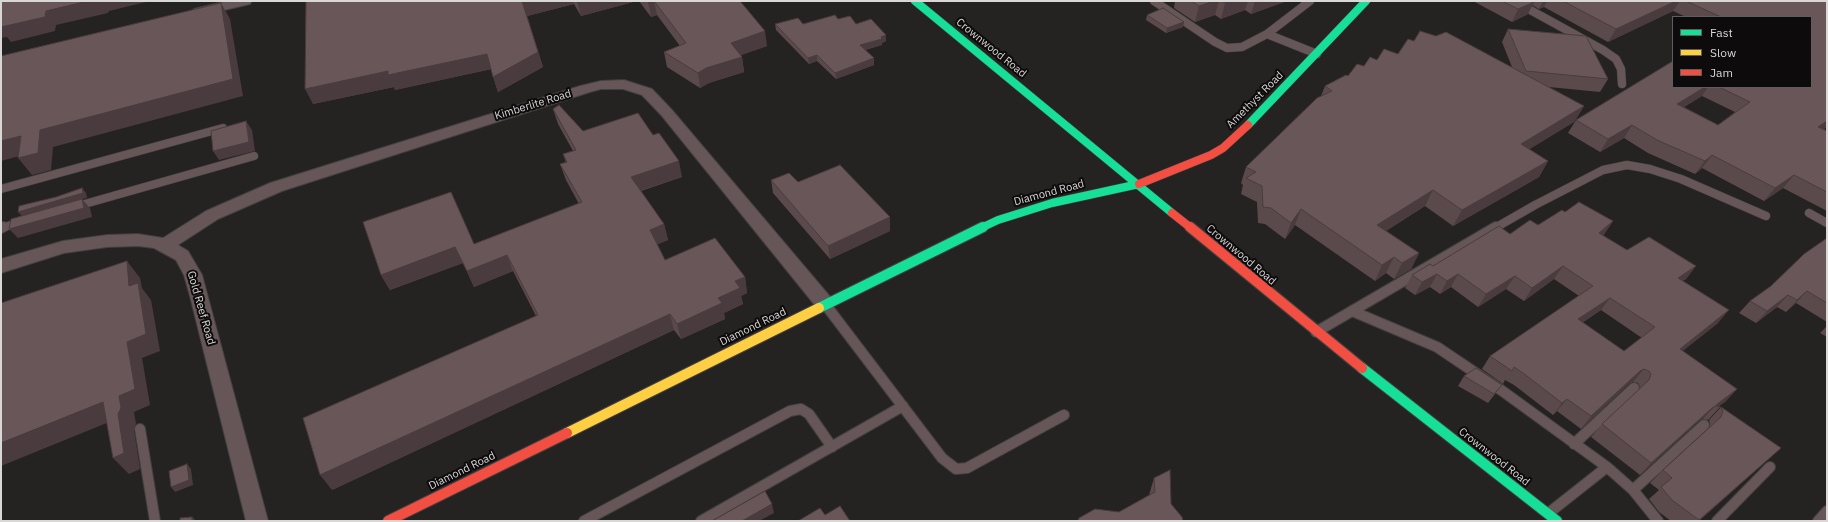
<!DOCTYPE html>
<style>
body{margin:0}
#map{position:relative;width:1828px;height:522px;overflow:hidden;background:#252222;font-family:"IBM Plex Sans",sans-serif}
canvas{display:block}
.frame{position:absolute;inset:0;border:2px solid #dad7d7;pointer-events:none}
.legend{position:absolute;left:1672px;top:16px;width:140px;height:72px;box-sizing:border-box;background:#0d0b0b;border:1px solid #5f5d5d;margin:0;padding:5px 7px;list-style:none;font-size:12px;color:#dad7d7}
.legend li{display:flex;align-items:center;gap:8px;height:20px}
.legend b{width:20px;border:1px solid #5f5d5d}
</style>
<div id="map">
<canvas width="1828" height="522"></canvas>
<div class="frame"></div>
<ul class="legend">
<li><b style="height:5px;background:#16e098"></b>Fast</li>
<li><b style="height:5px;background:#ffcf43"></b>Slow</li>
<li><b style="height:5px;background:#f24e42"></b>Jam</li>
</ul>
</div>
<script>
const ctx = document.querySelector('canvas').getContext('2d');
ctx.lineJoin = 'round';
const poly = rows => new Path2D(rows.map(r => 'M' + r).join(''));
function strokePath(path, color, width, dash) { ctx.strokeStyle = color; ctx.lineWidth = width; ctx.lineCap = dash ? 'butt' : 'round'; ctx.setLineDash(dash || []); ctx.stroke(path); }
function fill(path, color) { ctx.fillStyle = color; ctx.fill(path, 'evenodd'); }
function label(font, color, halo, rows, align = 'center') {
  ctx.font = font + ' "IBM Plex Sans",sans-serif'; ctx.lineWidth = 4; ctx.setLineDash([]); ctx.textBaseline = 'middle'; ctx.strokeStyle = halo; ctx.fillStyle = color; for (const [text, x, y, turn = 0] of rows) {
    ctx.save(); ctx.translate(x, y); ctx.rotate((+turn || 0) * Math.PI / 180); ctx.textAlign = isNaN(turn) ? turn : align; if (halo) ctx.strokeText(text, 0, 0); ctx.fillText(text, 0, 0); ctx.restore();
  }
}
const laneFar1 = poly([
 [1154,1,1215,42,1227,48,1242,47,1267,34,1317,54],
 [1514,1,1603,50,1616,59,1621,69,1622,84],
 [1267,34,1310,1],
 [1,189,223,128],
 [74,207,254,156],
 [1809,213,1827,223],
 [1,228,22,222],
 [1495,228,1535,205,1603,170,1627,165,1650,169,1681,179,1766,216]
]);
const lane = poly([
 [1,228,3,227],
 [825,304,942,458,956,469,967,468,1064,415],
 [1352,311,1437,347,1501,390,1607,467,1633,490,1658,521],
 [1316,332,1496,227],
 [140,429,155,521],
 [1574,444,1634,388],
 [1633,490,1704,425],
 [1550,512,1607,467],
 [584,521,790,411,801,409,809,414,832,447],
 [701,521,903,406],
 [1717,521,1770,467],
 [1818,521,1827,511]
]);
const street = poly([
 [228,1,252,1,250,4,199,16,194,15,192,12,194,9,228,1],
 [624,80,652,89,672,110,832,299,834,304,832,309,825,311,818,309,662,116,642,95,623,89,601,89,590,92,282,191,218,219,178,245,188,251,202,275,268,521,246,521,190,296,184,275,176,260,154,248,138,246,107,247,64,253,1,273,1,259,63,241,107,235,138,234,163,238,206,211,270,183,580,86,601,81,624,80]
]);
const fastFar1 = poly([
 [915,1,1172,213],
 [1248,125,1366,1],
 [981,228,998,220,1052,203,1139,184]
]);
const fast = poly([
 [819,308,983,227],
 [1362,368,1557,521]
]);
const slow = poly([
 [567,433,819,308]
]);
const jamFar1 = poly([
 [1139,184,1211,155,1223,148,1248,125],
 [1172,213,1191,228]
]);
const jam = poly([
 [1190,227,1362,368],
 [388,521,567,433]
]);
strokePath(laneFar1, '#414040', 9);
strokePath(lane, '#414040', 12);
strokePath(street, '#414040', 2);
strokePath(fastFar1, '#414040', 9);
strokePath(fast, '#414040', 12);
strokePath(slow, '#414040', 12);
strokePath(jamFar1, '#414040', 9);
strokePath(jam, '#414040', 12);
strokePath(laneFar1, '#665658', 8);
strokePath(lane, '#665658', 10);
fill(street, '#665658');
strokePath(fastFar1, '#16e098', 8);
strokePath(fast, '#16e098', 10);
strokePath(slow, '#ffcf43', 10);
strokePath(jamFar1, '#f24e42', 8);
strokePath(jam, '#f24e42', 10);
fill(poly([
 [306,1,637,1,581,16,574,4,527,16,543,67,498,92,491,69,395,90,394,87,313,104],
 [639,1,740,1,767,46,741,55,742,57,744,72,709,83,700,88,667,67,664,52,680,46,657,15,651,17],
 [1175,1,1287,1,1251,14,1245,10,1221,19,1215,15,1195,22,1174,8],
 [1473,1,1827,1,1824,129,1827,131,1827,211,1783,188,1764,201,1702,168,1695,174,1648,153,1624,138,1600,152,1568,133,1576,120,1673,87,1811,87,1811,17,1686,17,1673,11,1608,42,1544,7,1539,9,1532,5,1528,14,1512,22],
 [1702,96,1735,112,1718,125,1684,107],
 [1147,15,1184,22,1183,27,1166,33,1146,20],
 [838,19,856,24,886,41,882,43,882,45,865,50,874,65,836,79,817,61,809,64,776,30,775,24,803,24],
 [1508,29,1608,79,1600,92,1549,87,1584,106,1574,122,1529,149,1548,161,1539,177,1453,226,1425,206,1386,231,1419,253,1411,269,1394,279,1386,273,1375,281,1295,225,1285,239,1265,224,1258,223,1257,202,1241,194,1243,185,1241,183,1246,167,1321,96,1325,86,1348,76,1364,66,1377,60,1398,54,1414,41,1512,67,1502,42],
 [553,109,583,131,653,135,682,177,641,191,664,224,668,240,657,244,665,260,745,277,747,293,741,296,743,304,724,313,725,319,681,339,674,330,332,490,536,316,513,271,474,287,463,263,390,290,381,275,474,244,579,204,566,180,560,164,566,163,563,154,573,151,558,124],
 [771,180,798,182,890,231,830,259,773,193],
 [1565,212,1613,221,1603,236,1627,250,1696,266,1686,279,1682,281,1718,323,1682,351,1737,389,1725,402,1718,406,1720,407,1708,420,1703,419,1700,420,1640,475,1591,437,1602,424,1640,389,1640,387,1638,383,1633,382,1630,383,1581,429,1557,411,1553,415,1514,385,1505,380,1503,384,1482,369,1490,356,1579,296,1554,279,1524,301,1506,289,1478,307,1451,287,1440,294,1430,287,1415,295,1405,288,1412,275,1433,266,1510,234,1538,225],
 [1601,310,1642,338,1624,351,1582,323],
 [1827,238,1827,322,1796,303,1786,312,1777,307,1756,323,1739,313,1750,301,1771,286],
 [1827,326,1827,337,1820,333],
 [1464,376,1502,385,1488,403,1458,386],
 [1721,407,1781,448,1699,521,1671,521,1659,512,1649,499,1659,490,1650,483,1663,470,1709,428,1710,424,1709,420],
 [1154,478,1183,521,1078,521,1079,518,1119,512,1149,495]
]), '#5a4a4c');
fill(poly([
 [88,1,150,1,109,11,108,13,56,25,55,31,11,42,7,37,1,38,1,22],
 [522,1,573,1,574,4,527,16,543,67,498,92,493,77],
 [577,1,637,1,581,16],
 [650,1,654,1,657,15,651,17,648,2],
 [1214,1,1219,1,1215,15,1195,22,1199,6],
 [1230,1,1248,1,1245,10,1221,19,1225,3],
 [1255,1,1287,1,1251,14],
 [1543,1,1547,1,1544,7,1539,9],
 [1676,1,1680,1,1673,11,1608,42,1616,29],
 [1534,2,1528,14,1512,22,1518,9],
 [221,3,230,19,243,96,53,147,51,170,32,175,18,158,40,130],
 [1184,22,1183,27,1166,33,1167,28],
 [765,31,767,46,733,58,731,43],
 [886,35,886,41,882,43,882,45,860,51,860,45],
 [487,54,492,69,395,90,394,87,313,104,305,89,388,71],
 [817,55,817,61,809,64,808,58],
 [742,57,744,72,709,83,700,88,698,73,706,68],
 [874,58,874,65,836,79,835,73],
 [1705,87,1708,87,1702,96,1668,117,1677,104],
 [1584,106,1574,122,1512,160,1521,144],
 [246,121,252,130,255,151,219,160,213,151],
 [1827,121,1827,127,1808,140,1818,127],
 [1632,125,1624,138,1600,152,1608,139],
 [21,136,34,152,1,161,1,141],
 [1712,155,1702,168,1695,174,1705,161],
 [679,161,682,177,635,192,631,177],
 [1548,161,1539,177,1453,226,1462,210],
 [1794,175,1783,188,1764,201,1775,188],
 [82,188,86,193,87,198,82,199,90,208,92,217,18,238,9,229,22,216,18,212],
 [1433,190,1425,206,1370,241,1377,225],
 [1301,209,1295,225,1285,239,1291,223],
 [890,217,890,231,830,259,828,246],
 [1613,221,1604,234,1590,246,1599,233],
 [664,224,668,240,654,246,650,230],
 [455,247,463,263,390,290,381,275],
 [1419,253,1411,269,1394,279,1402,263],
 [507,255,513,271,474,287,467,271],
 [1394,257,1386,273,1375,281,1382,265],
 [127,261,140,278,142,288,151,300,160,351,142,358,150,405,134,412,136,424,134,430,140,469,129,474,113,458,119,418,1,466,1,443,103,402,118,414,119,396,127,342,129,286],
 [1563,266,1554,279,1524,301,1532,288],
 [1696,266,1686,279,1667,291,1678,278],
 [1437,274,1430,287,1415,295,1422,282],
 [1458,274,1451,287,1440,294,1447,281],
 [1515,276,1506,289,1478,307,1486,294],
 [745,277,747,293,741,296,743,304,724,313,725,319,681,339,677,324,718,298,735,281],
 [1807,291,1796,303,1786,312,1797,300],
 [1788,295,1777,307,1756,323,1767,311],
 [1610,298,1601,310,1568,332,1578,319],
 [1729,310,1718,323,1669,362,1680,349],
 [670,314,674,330,332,490,320,475],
 [1644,369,1633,382,1630,383,1581,429,1591,416,1640,371],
 [1737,389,1725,402,1718,407,1715,406,1703,419,1700,420,1640,475,1651,463,1712,408],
 [1567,399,1557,411,1553,415,1562,403],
 [187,464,191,469,193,485,175,492,171,487],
 [772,504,774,513,759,521,742,521],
 [192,517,196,521,192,521]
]), '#4a3c3e');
const building = poly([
 [1,1,88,1,46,11,45,17,1,27,1,1],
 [306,1,524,1,522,1,538,52,493,77,487,54,388,75,388,71,305,89,306,1],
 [654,1,740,1,765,31,731,43,742,57,706,68,698,73,664,52,686,43,654,1],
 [1191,1,1214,1,1199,6,1191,1],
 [1222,1,1230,1,1225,3,1222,1],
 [1502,1,1532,1,1534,2,1518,9,1502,1],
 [1563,1,1676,1,1616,29,1563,1],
 [1686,1,1827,1,1827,121,1818,127,1827,131,1827,192,1794,175,1775,188,1712,155,1705,161,1657,140,1632,125,1608,139,1576,120,1673,61,1673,87,1705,87,1677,104,1718,125,1750,102,1719,87,1811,87,1811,17,1721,17,1686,1],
 [221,3,233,79,40,130,38,153,18,158,21,136,1,141,1,56,221,3],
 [1163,8,1184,22,1167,28,1147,15,1163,8],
 [835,15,838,19,850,16,856,24,871,19,886,35,881,37,882,39,860,45,874,58,835,73,817,55,808,58,775,24,798,18,803,24,835,15],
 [1508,29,1586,36,1608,79,1526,71,1508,29],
 [1420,31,1436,36,1446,32,1584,106,1521,144,1548,161,1462,210,1433,190,1377,225,1419,253,1402,263,1394,257,1382,265,1301,209,1291,223,1271,208,1263,207,1262,186,1246,178,1256,172,1246,167,1317,98,1332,91,1325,86,1346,75,1348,76,1357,64,1364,66,1370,57,1377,60,1384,49,1398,54,1408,39,1414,41,1420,31],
 [559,105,583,131,638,113,653,135,659,133,679,161,631,177,664,224,650,230,665,260,715,238,745,277,735,281,740,288,718,298,722,303,677,324,670,314,320,475,303,418,538,315,507,255,467,271,455,247,381,275,363,222,451,192,474,244,582,202,560,164,567,162,563,154,576,150,553,109,559,105],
 [246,121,249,142,213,151,211,131,246,121],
 [840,165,890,217,828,246,771,180,789,173,798,182,840,165],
 [82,188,83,193,18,212,19,206,56,197,82,188],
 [82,199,84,208,9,229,11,219,82,199],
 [1579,202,1613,221,1599,233,1627,250,1649,237,1696,266,1678,278,1729,310,1680,349,1737,389,1716,405,1720,407,1715,406,1712,408,1651,463,1602,424,1649,380,1651,374,1649,371,1644,369,1640,371,1591,416,1567,399,1562,403,1523,373,1514,367,1512,371,1490,356,1593,286,1563,266,1532,288,1515,276,1486,294,1458,274,1447,281,1437,274,1422,282,1412,275,1430,264,1433,266,1499,226,1510,234,1530,220,1538,225,1562,210,1565,212,1579,202],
 [1610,298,1655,327,1624,351,1578,319,1610,298],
 [1827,238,1827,303,1807,291,1797,300,1788,295,1767,311,1750,301,1771,286,1804,254,1827,238],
 [127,261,129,286,138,283,146,334,127,342,135,389,119,396,121,408,118,414,124,453,113,458,103,402,1,443,1,303,127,261],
 [1476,368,1502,385,1494,394,1464,376,1476,368],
 [1721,407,1781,448,1699,520,1672,500,1661,487,1672,478,1663,470,1721,417,1723,411,1721,407],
 [187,464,189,480,171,487,169,471,187,464],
 [1170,470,1171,504,1182,517,1183,521,1078,521,1079,518,1095,509,1119,512,1155,492,1154,478,1170,470],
 [765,491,772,504,742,521,712,521,765,491],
 [840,506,850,521,798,521,820,508,825,515,840,506],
 [192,517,192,521,180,521,180,518,192,517]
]);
fill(building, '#695658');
strokePath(building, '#4a3c3e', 1);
label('11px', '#dad7d7', '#0d0b0b', [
 ["Crownwood Road",991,48,39],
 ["Amethyst Road",1255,100,-45],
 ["Kimberlite Road",533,105,-17],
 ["Diamond Road",1049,193,-15],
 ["Crownwood Road",1241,255,40],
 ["Gold Reef Road",201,308,74],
 ["Diamond Road",753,327,-26],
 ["Crownwood Road",1494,457,38],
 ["Diamond Road",462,471,-26]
]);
</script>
